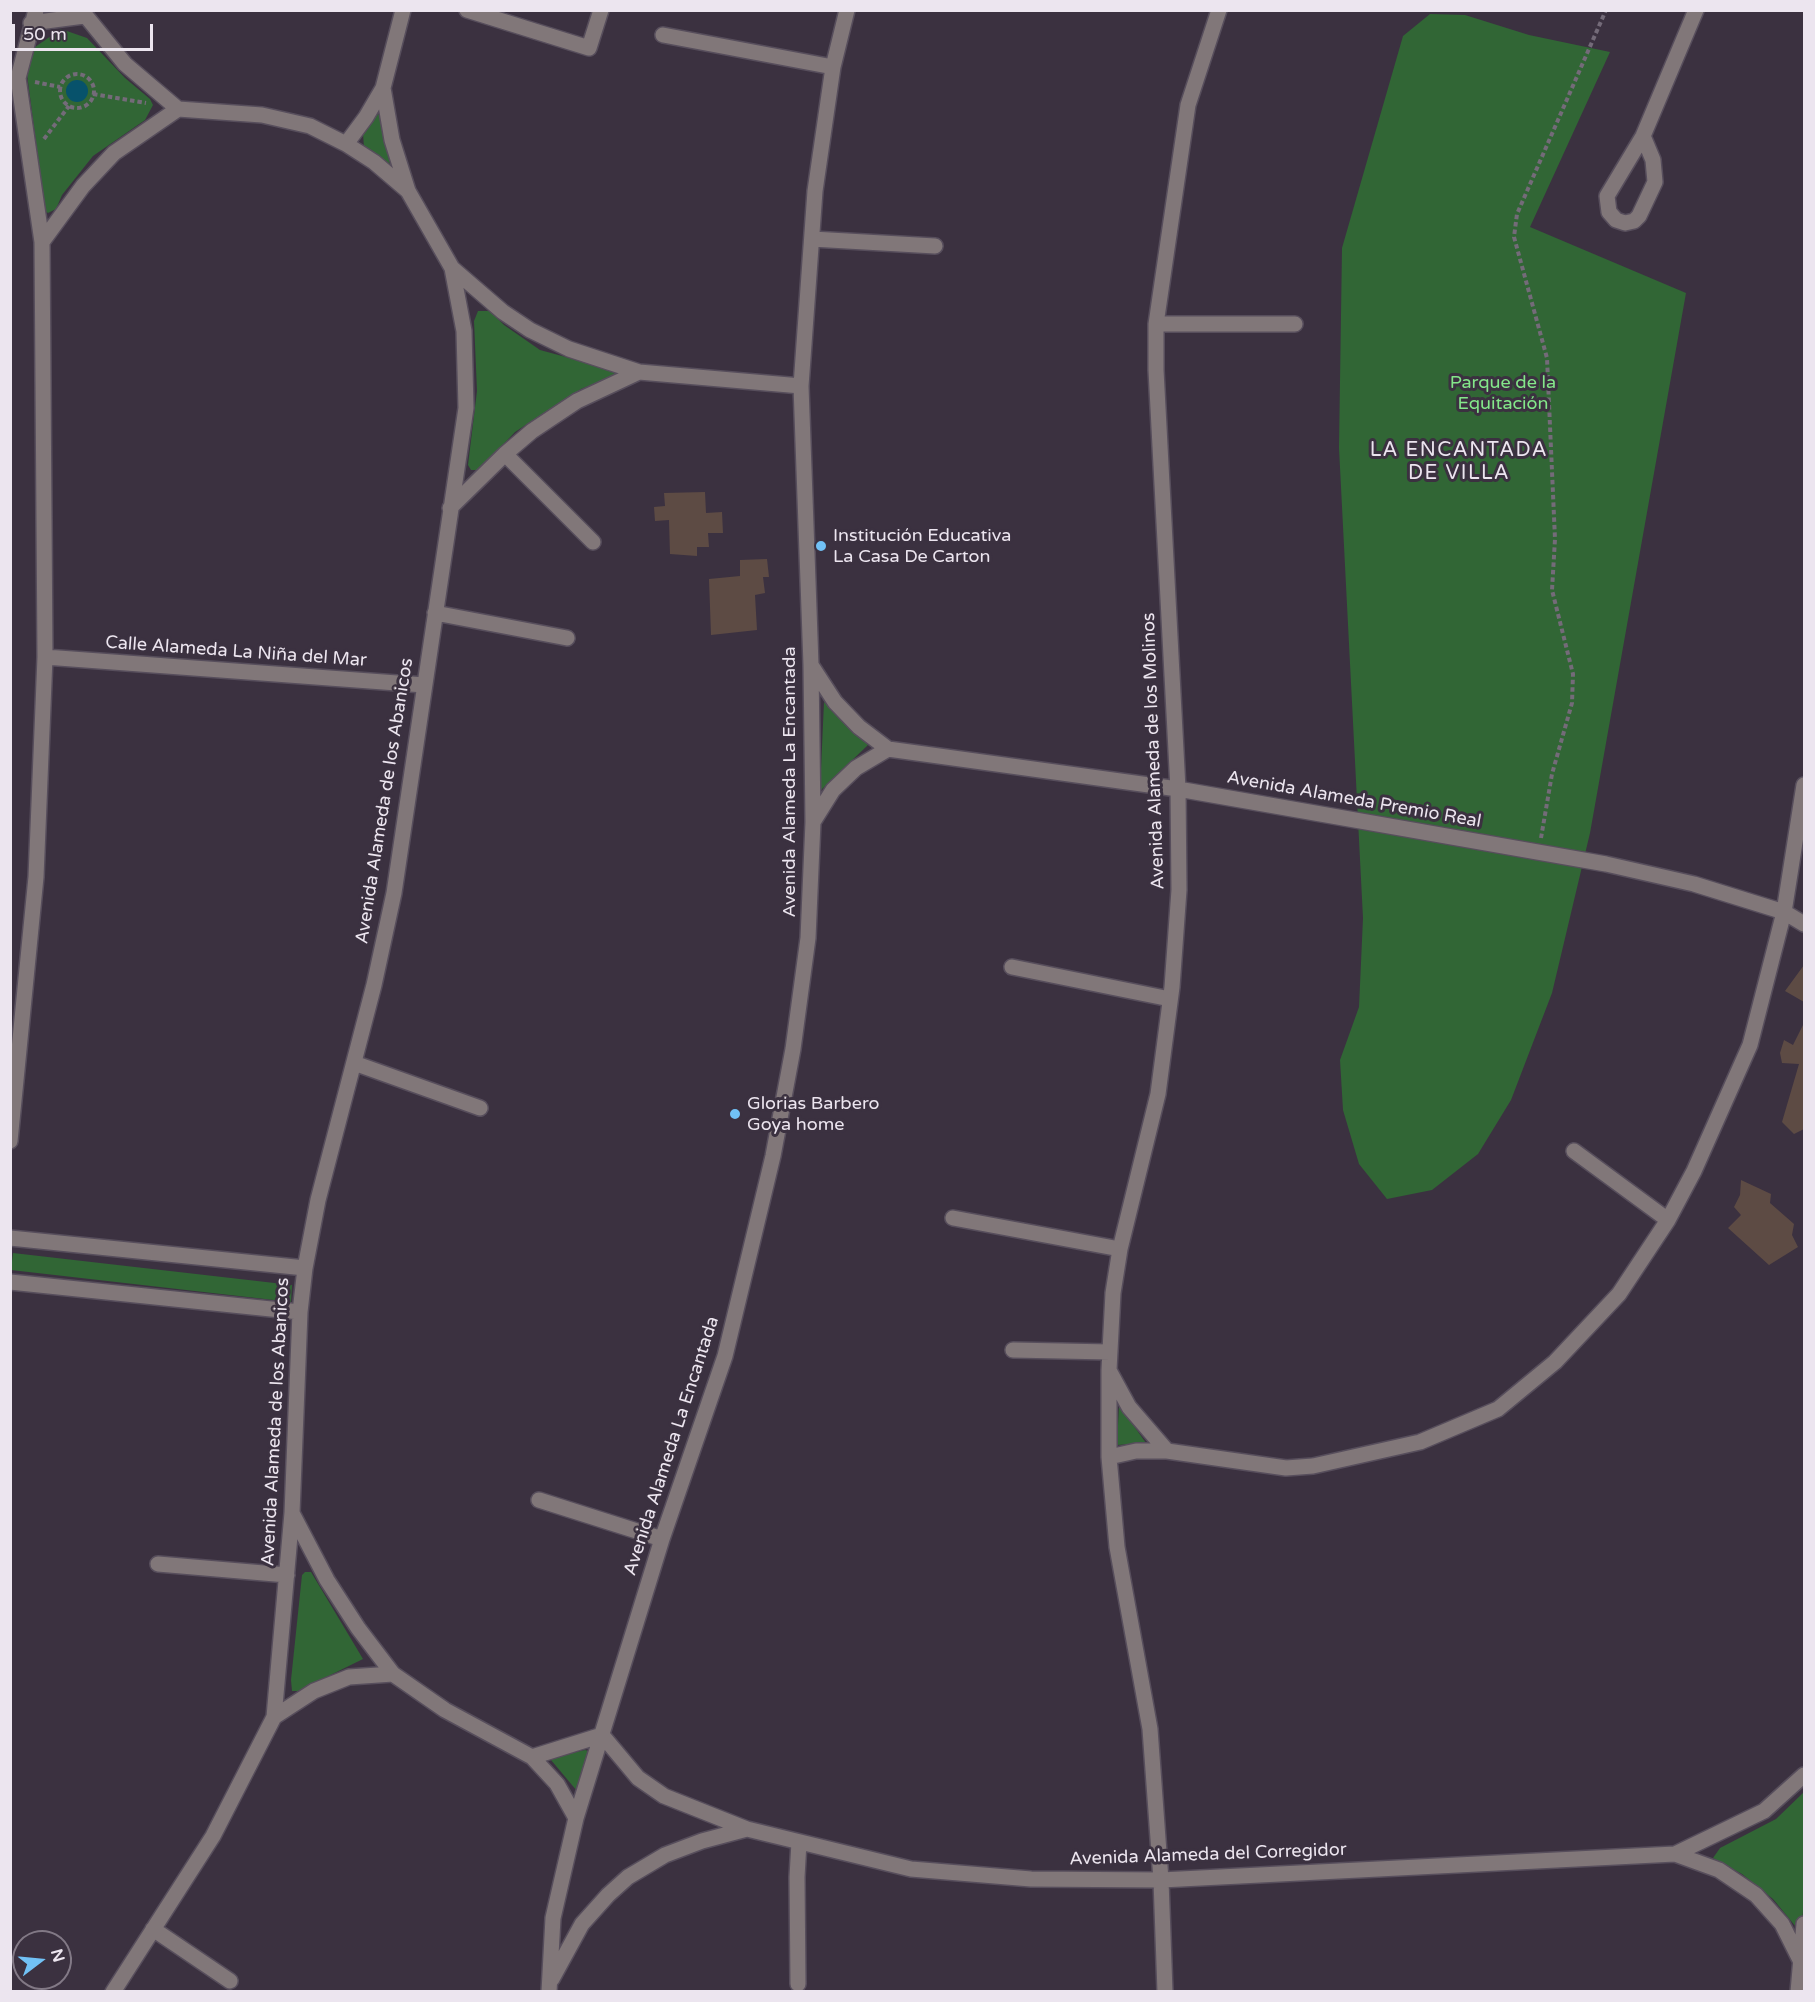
<!DOCTYPE html>
<meta charset="utf-8">
<style>
body{margin:0}
#map{position:relative;width:1815px;height:2002px;overflow:hidden;background:#3b3140;font-family:"Varela Round",sans-serif}
canvas{display:block}
.frame{position:absolute;inset:0;border:12px solid #ece5ef;pointer-events:none}
.north{position:absolute;left:12px;top:1930px;width:60px;height:60px;box-sizing:border-box;background:#3b3140;border:2px solid #827986;border-radius:50%;rotate:74deg;font-size:16px;font-weight:700;line-height:24px;text-align:center;color:#ece5ef}
.north::after{content:'';display:block;margin:auto;width:21px;height:27px;background:#71c1f5;clip-path:polygon(50% 0,100% 100%,50% 72%,0 100%)}
.scale{position:absolute;left:12px;top:24px;width:141px;height:27px;box-sizing:border-box;border:3px solid #ece5ef;border-top:0;padding-left:8px;font-size:18px;line-height:21px;white-space:nowrap;color:#ece5ef;-webkit-text-stroke:4px #3b3140;paint-order:stroke}
</style>
<div id="map">
<canvas width="1815" height="2002"></canvas>
<div class="frame"></div>
<div class="north">N</div>
<div class="scale">50 m</div>
</div>
<script>
const ctx = document.querySelector('canvas').getContext('2d');
ctx.lineJoin = 'round';
function fill(path, color) { ctx.fillStyle = color; ctx.fill(path, 'evenodd'); }
const poly = rows => new Path2D(rows.map(r => 'M' + r).join(''));
function strokePath(path, color, width, dash) { ctx.strokeStyle = color; ctx.lineWidth = width; ctx.lineCap = dash ? 'butt' : 'round'; ctx.setLineDash(dash || []); ctx.stroke(path); }
function label(font, color, halo, rows, align = 'center') {
  ctx.font = font + ' "Varela Round",sans-serif'; ctx.lineWidth = 6; ctx.setLineDash([]); ctx.textBaseline = 'middle'; ctx.strokeStyle = halo; ctx.fillStyle = color; for (const [text, x, y, turn = 0] of rows) {
    ctx.save(); ctx.translate(x, y); ctx.rotate((+turn || 0) * Math.PI / 180); ctx.textAlign = isNaN(turn) ? turn : align; if (halo) ctx.strokeText(text, 0, 0); ctx.fillText(text, 0, 0); ctx.restore();
  }
}
fill(poly([
 [1430,14,1465,15,1529,35,1610,52,1530,227,1686,293,1590,833,1552,993,1511,1100,1478,1154,1432,1190,1387,1199,1359,1164,1343,1110,1340,1060,1359,1007,1363,918,1339,448,1342,248,1403,36],
 [61,29,87,38,125,78,150,99,153,105,145,120,93,156,62,195,56,209,48,213,45,211,27,74,35,47],
 [378,114,380,115,390,164,364,147,363,134],
 [478,311,490,311,504,325,540,350,610,369,616,372,616,375,581,389,515,432,479,470,471,470,468,465,477,391,474,321],
 [824,702,868,745,820,791],
 [13,1253,292,1285,291,1302,11,1270],
 [1119,1405,1146,1443,1117,1445],
 [305,1572,311,1572,363,1659,298,1691,292,1691,291,1680,302,1575],
 [585,1750,591,1752,577,1791,551,1760,554,1757],
 [1804,1792,1804,1897,1802,1924,1796,1927,1773,1899,1742,1874,1713,1858,1720,1848,1776,1819]
]), '#316635');
fill(poly([
 '66 91a11 11 0 1 1 22 0a11 11 0 1 1-22 0Z'
]), '#07526b');
fill(poly([
 [705,492,706,513,722,512,723,533,708,533,709,547,697,547,697,556,670,554,669,520,655,521,654,507,665,506,664,493],
 [767,559,769,577,763,577,765,593,755,595,757,630,711,635,709,579,740,576,740,560],
 [1804,965,1804,1002,1785,991],
 [1804,1023,1804,1129,1794,1134,1782,1122,1799,1064,1782,1063,1780,1053,1784,1040,1793,1045],
 [1741,1180,1771,1194,1770,1203,1794,1224,1792,1235,1798,1247,1769,1265,1728,1228,1741,1215,1734,1207,1740,1195]
]), '#5d4b44');
const minor = poly([
 [81,10,125,64,178,109],
 [467,10,589,48,601,10],
 [31,23,84,16],
 [663,35,833,67],
 [1643,136,1653,160,1655,182,1639,216,1634,221,1625,223,1616,220,1609,212,1607,196,1643,136,1696,10],
 [346,144,366,117,383,88],
 [812,239,935,246],
 [42,242,83,186,114,153,178,109,262,115,310,126,346,144,374,162,408,191],
 [452,268,503,312,530,330,569,349,639,372,801,386],
 [1156,324,1295,324],
 [505,454,593,542],
 [450,508,505,454,532,431,577,401,639,372],
 [435,613,567,638],
 [45,657,424,685],
 [811,665,835,702,859,727,888,749,1178,789,1606,864,1694,884,1784,912,1804,924],
 [813,822,833,790,856,768,888,749],
 [1012,967,1170,999],
 [354,1063,480,1108],
 [10,1141,36,877,45,657,42,242,18,78,36,10],
 [1574,1151,1668,1220],
 [953,1218,1120,1249],
 [10,1238,305,1268],
 [10,1282,300,1312],
 [1013,1350,1110,1352],
 [1110,1372,1129,1407,1167,1451],
 [1109,1457,1136,1451,1167,1451,1286,1468,1313,1466,1420,1442,1498,1409,1555,1362,1619,1294,1668,1220,1694,1171,1750,1045,1784,912,1804,785],
 [539,1500,662,1539],
 [292,1513,327,1580,358,1628,393,1674,445,1710,532,1757,557,1784,576,1818],
 [158,1564,287,1575],
 [274,1717,314,1691,349,1677,393,1674],
 [532,1757,602,1735,638,1778,664,1796,747,1829,911,1869,1031,1879,1161,1880,1675,1854,1764,1811,1804,1775],
 [1675,1854,1719,1870,1756,1895,1782,1924,1800,1960],
 [153,1929,230,1981],
 [552,1979,582,1924,608,1895,628,1877,665,1855,702,1841,747,1829],
 [798,1984,797,1877,799,1842],
 [113,1992,213,1836,274,1717,292,1513,300,1312,305,1268,318,1200,374,985,394,893,466,408,464,331,452,268,408,191,392,140,383,88,403,10],
 [549,1992,553,1918,576,1818,662,1539,725,1356,773,1156,793,1049,808,938,813,822,811,665,801,386,815,191,833,67,847,10],
 [1165,1992,1161,1880,1150,1729,1117,1547,1109,1457,1109,1370,1113,1293,1120,1249,1158,1094,1172,987,1179,890,1178,789,1156,370,1156,324,1188,105,1219,10],
 [1798,1992,1804,1924]
]);
strokePath(minor, '#574e5c', 18);
strokePath(poly([
 '60 91a17 17 0 1 1 34 0a17 17 0 1 1-34 0Z',
 [35,82,60,87],
 [93,94,146,103],
 [44,139,69,106],
 [1541,838,1552,774,1572,703,1573,674,1552,590,1555,539,1547,358,1514,237,1517,214,1606,10]
]), '#746b79', 4, [4.5, 3]);
strokePath(minor, '#817779', 15);
for (const [x, y, r, color] of [
 [821,546,6,"#71c1f5"],
 [735,1114,6,"#71c1f5"]
]) { const dot = new Path2D(); dot.arc(x, y, r, 0, 2 * Math.PI); ctx.fillStyle = color; ctx.fill(dot); strokePath(dot, '#3b3140', 2); }
label('18px', '#84e78a', '#3b3140', [
 ["Parque de la",1503,383],
 ["Equitación",1503,404]
]);
label('18px', '#ece5ef', '#3b3140', [
 ["Institución Educativa",833,536],
 ["La Casa De Carton",833,557],
 ["Glorias Barbero",747,1104],
 ["Goya home",747,1125]
], 'left');
label('18px', '#ece5ef', '#3b3140', [
 ["Calle Alameda La Niña del Mar",236,652,4],
 ["Avenida Alameda de los Molinos",1154,751,-92],
 ["Avenida Alameda La Encantada",790,782,-90],
 ["Avenida Alameda Premio Real",1354,800,10],
 ["Avenida Alameda de los Abanicos",385,801,-81],
 ["Avenida Alameda de los Abanicos",276,1422,-87],
 ["Avenida Alameda La Encantada",672,1446,-72],
 ["Avenida Alameda del Corregidor",1208,1855,-2]
]);
ctx.letterSpacing = '1.5px';
label('20px', '#ece5ef', '#3b3140', [
 ["LA ENCANTADA",1459,451],
 ["DE VILLA",1459,474]
]);
ctx.letterSpacing = '0px';
</script>
